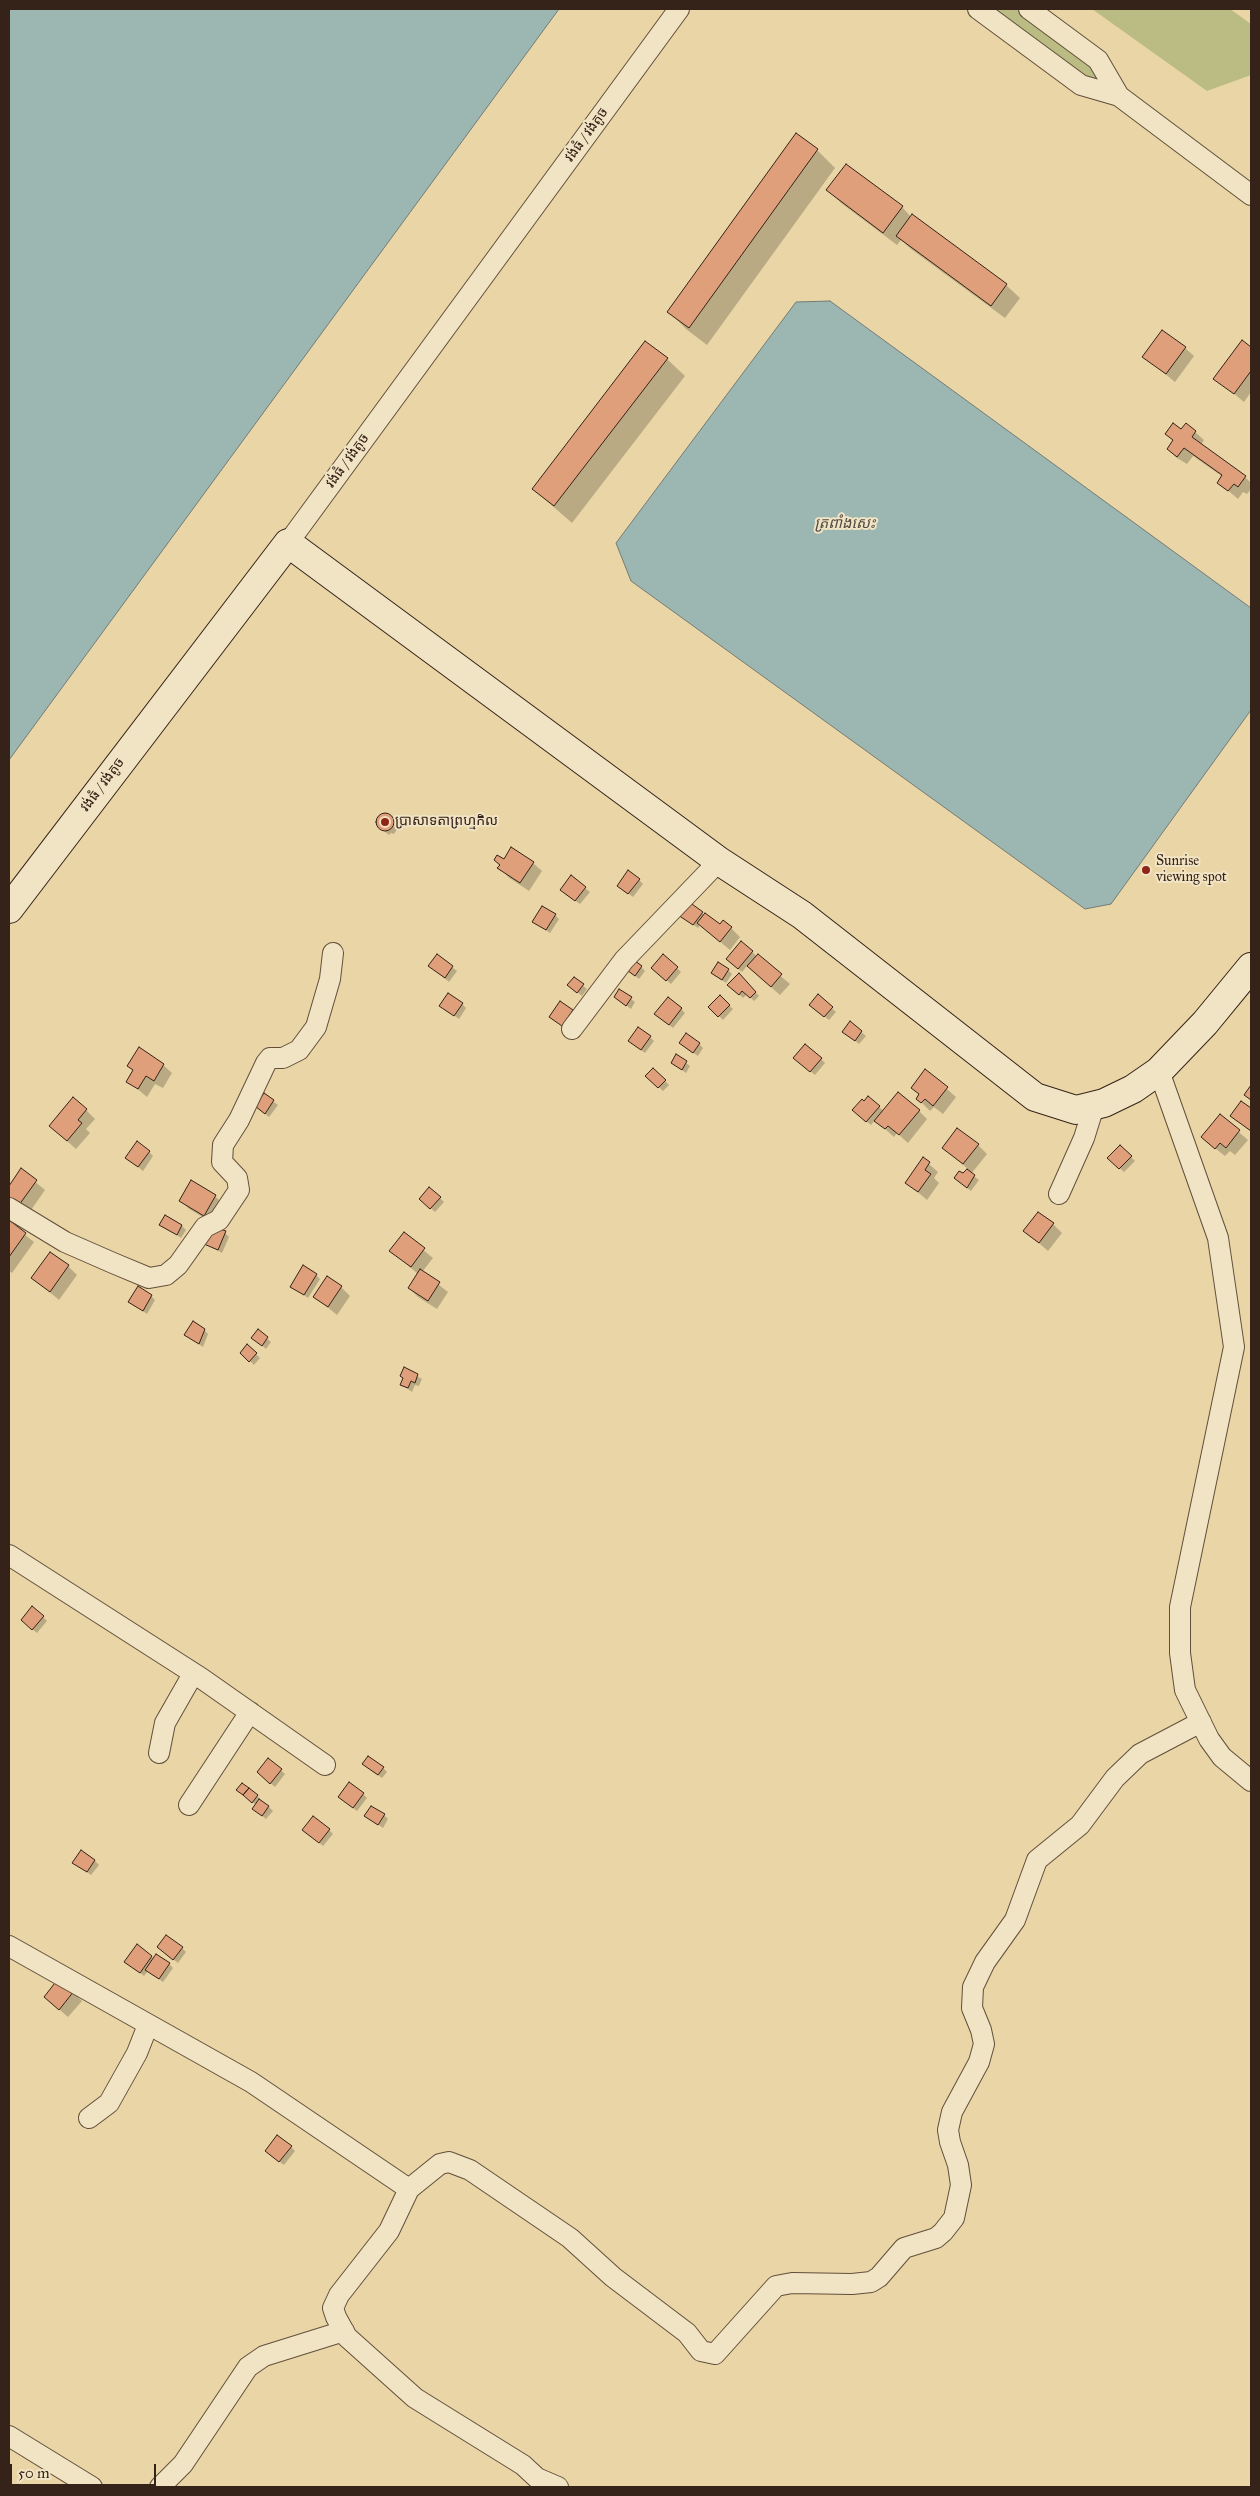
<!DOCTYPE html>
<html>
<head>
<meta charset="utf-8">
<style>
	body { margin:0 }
	#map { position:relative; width:1260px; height:2496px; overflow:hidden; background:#e9d5a5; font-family:"IM FELL Great Primer",serif }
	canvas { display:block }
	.frame { position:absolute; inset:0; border:10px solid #352218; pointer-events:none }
	.scale { position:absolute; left:10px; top:2464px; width:146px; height:22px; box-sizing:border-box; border:2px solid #352218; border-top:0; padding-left:6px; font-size:15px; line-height:18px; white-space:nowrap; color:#352218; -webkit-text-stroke:4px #f1e4c4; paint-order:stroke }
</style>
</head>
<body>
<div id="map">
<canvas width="1260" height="2496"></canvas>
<div class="frame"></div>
<div class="scale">50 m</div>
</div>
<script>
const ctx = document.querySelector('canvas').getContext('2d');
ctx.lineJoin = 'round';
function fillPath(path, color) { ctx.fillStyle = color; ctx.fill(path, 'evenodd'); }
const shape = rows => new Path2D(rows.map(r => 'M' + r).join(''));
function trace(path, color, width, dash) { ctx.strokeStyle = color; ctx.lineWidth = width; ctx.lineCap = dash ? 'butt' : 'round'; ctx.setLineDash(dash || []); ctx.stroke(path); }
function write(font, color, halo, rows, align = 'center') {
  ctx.font = font + ' "IM FELL Great Primer","Noto Sans Khmer",serif'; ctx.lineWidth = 4; ctx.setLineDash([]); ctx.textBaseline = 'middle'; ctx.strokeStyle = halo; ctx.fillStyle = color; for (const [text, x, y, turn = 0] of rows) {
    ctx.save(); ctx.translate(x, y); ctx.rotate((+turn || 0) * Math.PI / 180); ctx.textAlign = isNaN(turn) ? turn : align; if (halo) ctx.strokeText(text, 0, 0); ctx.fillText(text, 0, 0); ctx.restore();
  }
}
const green = shape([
	[978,9,1029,9,1098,60,1119,96,1081,85],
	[1092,9,1230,9,1251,24,1251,75,1207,91]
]);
const water = shape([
	[9,9,559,9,9,760,9,9],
	[830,301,1251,608,1251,710,1111,904,1085,909,631,581,616,543,796,302,830,301]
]);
const shadow = shape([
	[817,150,835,168,707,345,686,329,669,312],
	[828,190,902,207,911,217,1006,285,1020,298,1005,318,911,249,901,240,897,245,841,203],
	[1242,341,1251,348,1251,392,1244,402,1215,378],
	[1185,348,1194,356,1175,382,1144,357],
	[667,359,685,376,572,523,533,489],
	[1181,431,1195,432,1204,440,1201,445,1245,477,1251,483,1251,489,1247,494,1243,492,1238,499,1219,483,1223,477,1193,456,1187,464,1177,458,1168,449,1174,441,1167,434],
	[385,813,398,823,396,825,398,828,394,834,391,833,389,835,377,825,376,821,381,814,383,815],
	[495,860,533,863,542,871,529,891,508,877],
	[571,877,590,892,580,904,565,894],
	[639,880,643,884,633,897,623,889],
	[702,913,720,926,731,928,740,937,730,950,700,925,698,928,681,916],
	[555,915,559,919,550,933,534,922],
	[752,952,790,984,780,995,747,966,742,972,732,963],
	[437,956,457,971,449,982,430,966],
	[641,967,645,971,639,979,630,972],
	[677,968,681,972,671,984,657,972],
	[728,970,732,974,726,983,717,977],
	[743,978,759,996,754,1001,747,994,743,998,729,985],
	[574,979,587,989,582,996,573,989],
	[620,991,635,1002,631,1009,615,997],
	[818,996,836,1012,829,1020,815,1009],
	[720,997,733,1009,723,1020,710,1007],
	[462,1004,466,1008,459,1019,441,1006],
	[681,1009,685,1013,673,1028,660,1018],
	[850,1023,866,1036,859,1044,848,1035],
	[650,1037,654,1041,645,1053,634,1045],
	[699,1044,703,1048,698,1056,685,1047],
	[676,1056,690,1066,686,1073,672,1063],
	[821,1059,825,1063,815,1075,799,1062],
	[163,1065,172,1073,163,1088,155,1084,147,1097,128,1081,134,1071,128,1066],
	[653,1069,669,1085,663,1091,647,1076],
	[926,1071,956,1097,943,1114,934,1107,930,1111,918,1099],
	[264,1095,278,1105,269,1117,260,1110],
	[1242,1102,1251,1109,1251,1132,1232,1116],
	[879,1107,884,1111,919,1111,927,1119,908,1143,897,1133,894,1137,875,1120,871,1125,857,1114],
	[86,1110,95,1119,86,1129,90,1133,76,1149,50,1126],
	[1220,1116,1248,1140,1235,1155,1230,1151,1225,1156,1211,1145],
	[978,1145,987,1154,971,1174,979,1180,971,1191,959,1182,968,1169,943,1148],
	[1120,1146,1135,1161,1124,1172,1109,1158],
	[149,1152,153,1156,143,1171,127,1158],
	[923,1159,938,1172,934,1178,939,1183,927,1200,907,1183],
	[21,1170,45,1190,29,1213,9,1197,9,1188],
	[215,1196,224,1205,213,1223,189,1209,180,1200],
	[440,1198,444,1202,435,1212,425,1203],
	[9,1222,34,1242,12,1273,9,1271],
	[161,1224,182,1226,186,1230,181,1238],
	[1053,1224,1062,1233,1048,1251,1025,1231],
	[225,1233,229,1237,222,1253,206,1244],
	[404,1234,433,1258,422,1272,448,1292,437,1309,418,1297,409,1288,418,1274,391,1251],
	[68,1266,77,1275,59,1300,33,1278],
	[316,1275,320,1279,308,1298,291,1286],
	[341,1287,350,1296,337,1315,315,1297],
	[151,1296,155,1300,147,1314,130,1302],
	[204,1330,208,1334,203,1347,186,1335],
	[258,1331,271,1342,266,1349,257,1341],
	[248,1346,260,1358,254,1365,242,1353],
	[404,1369,422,1379,419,1386,415,1385,412,1392,402,1385],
	[43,1617,47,1621,37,1633,26,1624],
	[269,1760,285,1774,275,1787,262,1776],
	[368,1768,383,1768,387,1772,382,1778],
	[238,1790,257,1796,273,1811,266,1819,253,1809,256,1805],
	[363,1794,367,1798,357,1811,339,1797],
	[384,1815,388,1819,383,1828,366,1816],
	[329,1830,333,1834,323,1846,308,1833],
	[95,1861,99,1865,91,1875,74,1863],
	[138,1946,154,1959,169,1964,173,1968,163,1982,148,1971,144,1976,130,1965],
	[182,1948,186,1952,178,1963,162,1951],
	[73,1992,82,2001,68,2017,45,1997],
	[291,2147,295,2151,284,2165,270,2155]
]);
const building = shape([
	[796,133,818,149,689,328,667,312,796,133],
	[846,164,903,206,883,233,826,190,846,164],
	[912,214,1007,284,991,306,896,236,912,214],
	[1162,330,1186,347,1166,374,1142,357,1162,330],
	[1242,340,1251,347,1251,371,1234,394,1213,379,1242,340],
	[645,341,668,358,554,506,532,489,645,341],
	[1173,423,1181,429,1186,423,1196,431,1192,437,1246,476,1238,487,1234,484,1228,491,1217,483,1222,475,1184,448,1177,457,1167,449,1173,440,1165,434,1173,423],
	'376 822a9 9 0 1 1 18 0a9 9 0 1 1-18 0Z',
	[511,847,534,862,520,883,497,868,500,865,494,860,497,855,504,859,511,847],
	[628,870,640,879,628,894,617,886,628,870],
	[571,875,586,887,575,901,560,890,571,875],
	[685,899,703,912,693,925,675,913,685,899],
	[542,906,556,914,546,930,532,922,542,906],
	[705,913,720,924,723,920,732,927,720,942,697,923,705,913],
	[741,941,753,951,738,969,726,959,741,941],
	[437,954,453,966,445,978,428,966,437,954],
	[663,954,678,967,666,981,651,968,663,954],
	[758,954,782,974,771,987,747,966,758,954],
	[631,958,642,966,635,976,624,968,631,958],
	[718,962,729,969,722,980,711,973,718,962],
	[739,973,756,992,750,998,742,991,739,995,727,985,739,973],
	[574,977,584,984,577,993,567,985,574,977],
	[619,989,632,997,626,1006,614,997,619,989],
	[448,993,463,1003,454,1016,439,1006,448,993],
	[818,994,833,1007,824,1017,809,1005,818,994],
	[720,995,730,1005,718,1017,708,1007,720,995],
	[668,997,682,1008,669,1025,654,1014,668,997],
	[560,1001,573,1010,562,1026,549,1017,560,1001],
	[850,1021,862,1031,855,1041,842,1032,850,1021],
	[638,1027,651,1036,641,1050,628,1041,638,1027],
	[686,1033,700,1043,693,1053,679,1043,686,1033],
	[805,1044,822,1058,810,1072,793,1058,805,1044],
	[139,1047,164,1064,154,1081,146,1076,138,1089,126,1082,133,1070,127,1066,139,1047],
	[676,1054,687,1061,682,1070,671,1063,676,1054],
	[653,1068,666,1080,658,1088,645,1076,653,1068],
	[925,1069,948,1087,933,1106,925,1099,921,1103,916,1099,919,1094,911,1088,925,1069],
	[1251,1085,1251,1100,1244,1095,1251,1085],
	[898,1092,920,1110,899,1135,888,1126,885,1129,874,1121,898,1092],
	[264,1093,274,1100,265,1114,255,1106,264,1093],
	[868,1096,880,1106,866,1122,852,1110,862,1099,864,1101,868,1096],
	[73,1097,87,1109,78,1120,82,1123,67,1141,49,1126,73,1097],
	[1241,1101,1251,1108,1251,1131,1230,1116,1241,1101],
	[1220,1114,1240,1130,1226,1148,1220,1143,1215,1149,1201,1137,1220,1114],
	[957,1128,979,1144,963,1164,942,1148,957,1128],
	[137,1141,150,1151,138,1167,125,1158,137,1141],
	[1120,1145,1132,1156,1119,1169,1107,1158,1120,1145],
	[923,1157,930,1162,925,1170,931,1174,918,1192,905,1183,923,1157],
	[21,1168,37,1180,19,1205,9,1198,9,1186,21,1168],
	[967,1169,975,1175,967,1188,954,1178,959,1171,963,1173,967,1169],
	[191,1180,216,1195,204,1216,179,1201,191,1180],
	[429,1187,441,1197,430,1209,419,1199,429,1187],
	[1038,1212,1054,1223,1039,1243,1023,1231,1038,1212],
	[165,1215,182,1225,177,1235,159,1225,165,1215],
	[9,1220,26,1233,9,1257,9,1220],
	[212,1226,226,1231,218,1250,204,1244,212,1226],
	[404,1232,425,1248,411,1267,389,1251,404,1232],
	[50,1252,69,1265,50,1292,31,1278,50,1252],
	[303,1265,317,1274,304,1295,290,1287,303,1265],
	[420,1269,440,1282,428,1301,408,1288,420,1269],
	[327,1276,342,1286,328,1307,313,1297,327,1276],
	[138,1286,152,1295,143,1311,128,1302,138,1286],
	[193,1321,205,1329,199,1344,184,1335,193,1321],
	[258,1329,268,1337,262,1346,251,1338,258,1329],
	[247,1344,257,1353,249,1362,240,1353,247,1344],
	[404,1367,418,1374,415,1383,411,1381,408,1388,400,1385,403,1378,400,1376,404,1367],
	[32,1606,44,1616,32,1630,21,1620,32,1606],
	[368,1756,384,1767,378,1775,362,1764,368,1756],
	[268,1758,282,1769,270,1784,257,1772,268,1758],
	[349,1782,364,1793,353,1808,338,1797,349,1782],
	[242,1783,249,1788,243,1795,236,1790,242,1783],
	[249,1788,258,1795,252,1803,243,1795,249,1788],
	[259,1799,269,1806,262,1816,252,1809,259,1799],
	[371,1806,385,1814,378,1825,364,1816,371,1806],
	[313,1816,330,1829,319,1843,302,1830,313,1816],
	[81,1850,95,1860,87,1872,72,1863,81,1850],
	[166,1935,183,1947,173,1960,157,1947,166,1935],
	[137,1944,152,1956,140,1973,124,1962,137,1944],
	[156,1954,170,1963,159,1979,145,1970,156,1954],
	[58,1979,74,1991,59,2010,44,1997,58,1979],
	[277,2135,292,2146,279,2162,265,2151,277,2135]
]);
const minor = shape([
	[978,9,1081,85,1119,96,1251,195],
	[1029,9,1098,60,1119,96],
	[288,543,679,9],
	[572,1029,624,960,719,861],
	[1159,1071,1218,1238,1234,1347,1180,1607,1180,1653,1185,1690,1209,1739,1222,1757,1251,1781],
	[1059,1194,1084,1138,1094,1106],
	[9,1208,65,1242,113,1263,149,1278,166,1275,178,1265,205,1227,219,1220,239,1190,237,1178,222,1162,223,1145,239,1120,266,1063,270,1058,283,1058,299,1050,316,1027,330,979,333,953],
	[9,1555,201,1678,325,1765],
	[159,1753,165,1723,193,1674],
	[189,1805,250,1712],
	[9,1946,251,2082,409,2189,440,2164,449,2162,470,2170,570,2238,613,2277,687,2333,701,2351,715,2354,776,2286,792,2283,852,2284,871,2282,879,2277,904,2248,936,2238,943,2232,954,2218,961,2185,958,2165,950,2142,948,2130,952,2112,979,2062,984,2044,981,2030,972,2008,973,1987,985,1962,1015,1920,1037,1860,1080,1825,1115,1778,1140,1754,1201,1722],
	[89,2118,109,2103,137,2053,148,2025],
	[409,2189,389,2231,339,2295,333,2308,336,2317,347,2337,415,2398,523,2465,537,2478,558,2487],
	[9,2436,92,2487],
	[160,2487,183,2464,248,2367,264,2356,344,2331]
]);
const secondary = shape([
	[9,909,288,543,719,861,802,915,1035,1097,1076,1110,1104,1103,1133,1089,1159,1071,1205,1023,1251,967]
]);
const markers = [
	[385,822,5,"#8f2418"],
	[1146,870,5,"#8f2418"]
];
const streetNames = [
	["វង់ធំ / វង់តូច",587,135,-54],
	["វង់ធំ / វង់តូច",348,461,-54],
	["វង់ធំ / វង់តូច",103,785,-53]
];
const poiNames = [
	["ប្រាសាទតាព្រហ្មកិល",395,822],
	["Sunrise",1156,862],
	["viewing spot",1156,878]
];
const waterNames = [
	["ត្រពាំងសេះ",845,524]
];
fillPath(green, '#bbbc83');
fillPath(water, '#9cb6b2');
trace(water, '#737b74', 1);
fillPath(shadow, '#0003');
fillPath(building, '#df9f7a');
trace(building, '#352218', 1);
trace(minor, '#624f3b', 22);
trace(secondary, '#352218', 30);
trace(minor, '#f1e4c4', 20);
trace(secondary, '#f1e4c4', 28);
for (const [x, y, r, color] of markers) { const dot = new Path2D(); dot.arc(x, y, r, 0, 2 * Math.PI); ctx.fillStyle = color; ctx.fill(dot); trace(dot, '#f1e4c4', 2); }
write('14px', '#352218', '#f1e4c4', streetNames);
write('14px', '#352218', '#f1e4c4', poiNames, 'left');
write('italic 15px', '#544e46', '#f1e4c4', waterNames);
</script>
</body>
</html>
